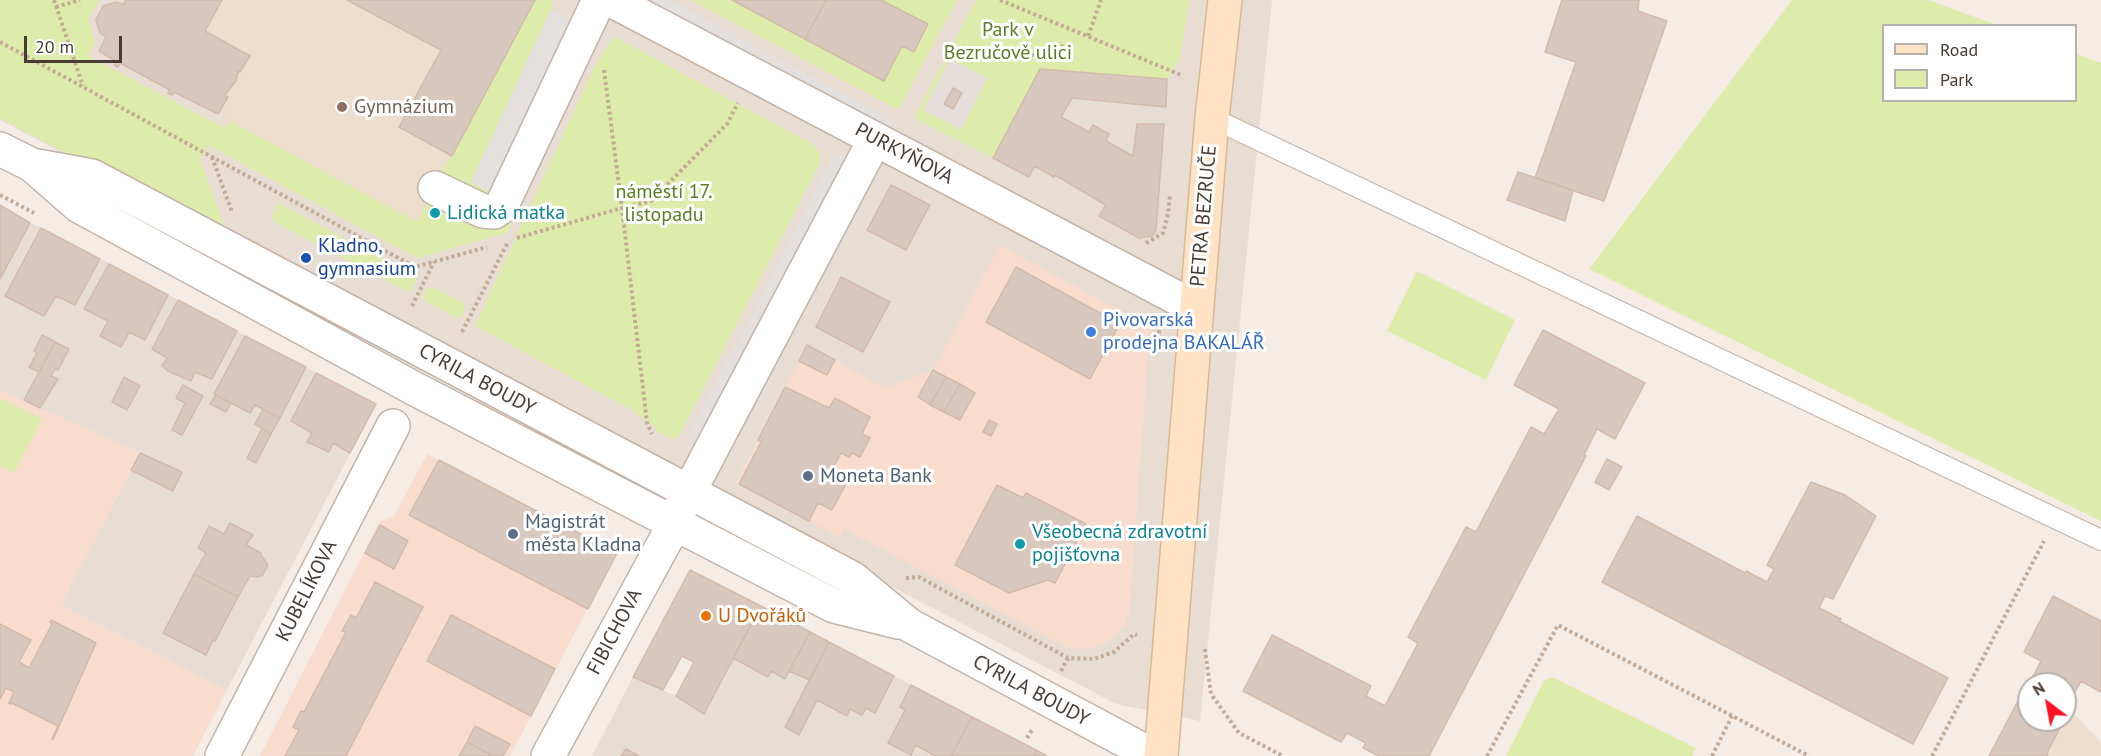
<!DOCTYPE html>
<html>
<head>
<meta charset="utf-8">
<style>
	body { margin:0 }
	#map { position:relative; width:2101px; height:756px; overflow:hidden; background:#f4ece5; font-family:"PT Sans",sans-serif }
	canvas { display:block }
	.legend { position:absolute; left:1882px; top:24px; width:195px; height:78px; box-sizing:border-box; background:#fff; border:2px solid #b5b1ae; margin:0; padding:8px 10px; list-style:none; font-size:18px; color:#473b34 }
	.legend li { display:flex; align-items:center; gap:12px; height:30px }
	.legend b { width:30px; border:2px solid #b5b1ae }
	.north { position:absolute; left:2017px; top:672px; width:60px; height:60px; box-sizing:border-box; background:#fff; border:2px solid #b5b1ae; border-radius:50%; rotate:328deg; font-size:16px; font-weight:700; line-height:24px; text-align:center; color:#473b34 }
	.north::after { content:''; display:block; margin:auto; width:21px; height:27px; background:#ff1123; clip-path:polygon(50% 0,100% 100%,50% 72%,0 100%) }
	.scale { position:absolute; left:24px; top:36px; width:98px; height:27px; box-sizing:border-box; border:3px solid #473b34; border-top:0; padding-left:8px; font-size:18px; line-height:21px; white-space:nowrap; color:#473b34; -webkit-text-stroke:4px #fff; paint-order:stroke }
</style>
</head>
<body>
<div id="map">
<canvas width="2101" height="756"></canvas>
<ul class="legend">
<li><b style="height:8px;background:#ffe3c4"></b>Road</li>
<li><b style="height:16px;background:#ddecaa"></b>Park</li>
</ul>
<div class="north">N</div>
<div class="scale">20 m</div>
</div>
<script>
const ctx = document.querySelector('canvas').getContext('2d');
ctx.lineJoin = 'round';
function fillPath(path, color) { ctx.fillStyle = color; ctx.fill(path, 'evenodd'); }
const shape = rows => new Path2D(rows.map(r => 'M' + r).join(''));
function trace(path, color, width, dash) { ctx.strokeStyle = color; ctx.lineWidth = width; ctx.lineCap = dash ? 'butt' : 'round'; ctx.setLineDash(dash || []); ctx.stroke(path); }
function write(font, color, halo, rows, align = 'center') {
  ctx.font = font + ' "PT Sans",sans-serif'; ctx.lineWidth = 6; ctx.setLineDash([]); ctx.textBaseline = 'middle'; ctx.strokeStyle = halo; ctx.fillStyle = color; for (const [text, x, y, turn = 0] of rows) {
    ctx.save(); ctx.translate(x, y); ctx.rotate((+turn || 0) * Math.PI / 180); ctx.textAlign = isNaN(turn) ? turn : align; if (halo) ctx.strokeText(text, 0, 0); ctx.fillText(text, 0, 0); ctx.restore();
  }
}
const residential = shape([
	[0,0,1272,0,1200,721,1116,704,0,120],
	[0,205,12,213,149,284,196,310,220,320,219,322,376,404,227,690,61,605,140,453,0,390],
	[761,606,972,717,1047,756,592,756,633,677,676,696,704,713]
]);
const commercial = shape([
	[1000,245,1150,327,1130,611,1124,626,1115,637,1102,645,1089,649,1076,649,1064,646,844,529,841,538,736,482,807,345,885,388,933,370],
	[0,390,140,453,61,605,227,690,193,756,0,756],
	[427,454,617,553,510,756,260,756,380,521,394,516]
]);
const industrial = shape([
	[950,59,988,78,961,130,922,111],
	[953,88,962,94,953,109,944,104]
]);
const education = shape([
	[126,0,535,0,417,222,218,114,175,92,172,95,168,93,170,90,120,63,118,67,114,65,116,61,99,51,106,37,100,33,96,20,103,6,117,2,123,5],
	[2053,596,2101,621,2101,692,2080,681,2067,707,2101,742,2101,756,1989,756,2025,685,2028,687,2029,685,2029,720,2065,720,2065,684,2041,661,2024,652]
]);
const green = shape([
	[0,0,99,0,88,20,95,43,88,56,225,128,230,121,417,222,431,196,498,226,512,220,507,233,417,258,208,145,200,159,229,239,0,118],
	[535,0,550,0,554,2,471,182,492,193,485,195,439,179],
	[691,0,732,0,902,46,928,24,881,0,957,0,900,107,895,108],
	[976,0,1190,0,1179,60,1167,79,1040,69,993,158,915,119,917,112],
	[950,59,987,78,961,130,923,110],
	[1792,0,1928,0,1997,25,1884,26,1884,100,2076,100,2076,54,2101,63,2101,521,1589,269],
	[613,38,619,39,814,145,820,154,820,163,680,434,674,439,658,432,655,427,632,410,475,326,594,68],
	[278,203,414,276,416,280,412,290,407,291,276,223,272,217],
	[1417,271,1515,320,1486,380,1387,331],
	[433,287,464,303,465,307,462,316,457,318,425,301,423,296,427,288],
	[0,398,42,419,14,473,0,466],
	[1552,677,1696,748,1692,756,1506,756,1544,681]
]);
const parking = shape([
	[638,0,670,0,888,117,891,136],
	[551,10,572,21,492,193,471,183],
	[835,153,854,162,707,444,689,434]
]);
const building = shape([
	[126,0,222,0,205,31,250,56,240,72,238,71,236,81,225,95,228,97,218,114,174,92,172,95,168,93,170,90,120,63,118,67,114,65,116,61,99,51,106,37,100,33,96,20,103,6,117,2,123,5,126,0],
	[347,0,535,0,452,156,399,127,441,50,347,0],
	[732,0,826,0,805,39,732,0],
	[826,0,881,0,928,24,914,52,902,46,884,81,805,39,826,0],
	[1562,0,1639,0,1638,11,1667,21,1604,201,1535,178,1576,62,1545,52,1562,0],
	[1040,69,1167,79,1166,107,1072,98,1061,117,1089,132,1093,125,1109,134,1106,141,1133,156,1137,124,1164,124,1156,230,1152,236,1139,238,1099,216,1106,205,1055,175,1054,177,1035,166,1029,177,993,158,1040,69],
	[953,88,962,93,953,109,944,104,953,88],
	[1518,172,1573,190,1565,221,1507,200,1518,172],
	[891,185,930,205,906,250,867,230,891,185],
	[0,205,30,223,0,279,0,205],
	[41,228,100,259,75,305,56,296,44,316,5,296,41,228],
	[109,264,168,295,145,340,129,332,121,347,100,336,108,321,84,309,109,264],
	[1016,267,1120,324,1090,379,986,322,1016,267],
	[841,277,890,302,863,352,816,327,841,277],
	[178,300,237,331,212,379,195,372,191,381,168,371,162,366,167,358,152,349,178,300],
	[1543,330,1645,383,1615,439,1597,429,1584,455,1586,456,1429,756,1379,756,1363,748,1366,743,1347,733,1341,742,1243,691,1272,635,1371,686,1366,696,1385,706,1418,643,1408,637,1466,527,1476,532,1531,427,1544,434,1559,409,1514,385,1543,330],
	[42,335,55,342,39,372,29,367,37,353,34,351,42,335],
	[245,336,306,367,280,418,255,405,250,413,214,394,245,336],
	[55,342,69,349,58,370,55,369,51,376,58,379,40,408,24,400,55,342],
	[807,345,835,360,827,375,799,361,807,345],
	[933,370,946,377,930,405,918,397,933,370],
	[316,373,376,404,350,453,333,443,329,452,307,442,312,433,291,421,316,373],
	[124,377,140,386,127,410,112,402,124,377],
	[946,377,960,384,944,412,930,405,946,377],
	[960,384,975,393,960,420,944,412,960,384],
	[183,385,203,396,182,435,172,430,185,403,176,398,183,385],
	[785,387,829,408,835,398,870,417,862,434,870,438,860,457,852,453,849,457,841,453,830,473,847,482,832,510,818,503,809,521,739,484,761,442,758,440,785,387],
	[216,395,231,403,226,412,210,404,216,395],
	[263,409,280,418,271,434,255,424,263,409],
	[989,420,997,424,991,436,983,432,989,420],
	[262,428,271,434,256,463,247,458,262,428],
	[140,453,182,472,173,491,131,470,140,453],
	[1607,459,1622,467,1609,490,1595,482,1607,459],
	[439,460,617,553,588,609,409,515,439,460],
	[1811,482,1845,495,1876,516,1833,599,1825,596,1819,608,1841,619,1839,621,1948,678,1913,744,1602,582,1637,516,1745,573,1746,571,1767,582,1774,569,1767,565,1811,482],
	[997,485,1023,498,1026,493,1086,524,1055,583,1048,580,1009,593,955,565,997,485],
	[230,523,253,535,246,545,261,553,261,555,268,565,262,576,256,577,250,576,238,597,194,574,206,553,198,548,209,526,224,534,230,523],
	[380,525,408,541,394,569,365,553,380,525],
	[690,570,761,606,704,714,676,696,694,662,682,656,663,690,633,677,690,570],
	[194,574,238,597,215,641,213,640,206,655,163,633,194,574],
	[375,582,423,607,346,756,285,756,299,730,293,727,301,711,304,712,346,632,342,631,351,615,356,618,375,582],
	[2053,596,2101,621,2101,692,2081,681,2067,707,2070,708,2065,717,2065,684,2029,684,2041,661,2024,652,2053,596],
	[761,606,810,632,785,679,771,671,768,677,733,658,761,606],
	[451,615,555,669,531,716,427,661,451,615],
	[51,620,96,643,53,740,52,739,58,726,12,703,11,704,9,703,14,692,6,688,0,699,0,624,31,640,19,662,29,668,52,624,50,622,51,620],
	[810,632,829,642,810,680,789,671,810,632],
	[829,642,894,676,875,713,866,708,862,715,850,709,847,716,817,700,799,735,785,727,829,642],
	[911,685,972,717,951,756,936,756,915,745,911,755,888,743,905,710,900,707,911,685],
	[2029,685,2029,720,2064,720,2047,753,2048,756,1989,756,2026,686,2028,687,2029,685],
	[972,717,1036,750,1034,756,951,756,972,717],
	[475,726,510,744,503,756,493,756,467,742,475,726],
	[467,742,493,756,459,756,467,742],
	[626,749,639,756,621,756,626,749],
	[1036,750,1047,756,1034,756,1036,750]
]);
const path = shape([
	[54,0,83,86],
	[1000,0,1181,75],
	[56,7,80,0],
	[1088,36,1101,0],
	[0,42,415,267,487,247],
	[1032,55,1068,45],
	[604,70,622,208,651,201,727,124,738,103],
	[212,157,232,212],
	[0,195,34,213],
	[517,238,622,208,647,423,652,434],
	[1146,243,1163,233,1168,214,1170,195],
	[412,306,434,262],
	[1155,326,1159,330,1158,344],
	[462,332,508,242],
	[906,578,919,577,1068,658,1094,659,1114,652,1134,634,1137,635],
	[1205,649,1211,694,1239,733,1283,756],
	[1061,671,1068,658],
	[1027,738,1033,728],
	[1487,756,1558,625,1809,756],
	[1712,756,1732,716],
	[1932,756,2044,541]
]);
const lane = shape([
	[1212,118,2101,540]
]);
const street = shape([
	[611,0,1196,308],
	[0,149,32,165,79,206,417,390,834,606,898,622],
	[32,165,92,176,852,578,909,625,1154,756],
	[435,188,483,211,494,212,501,207,599,0],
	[222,756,393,426],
	[548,756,675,523,681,507,875,139]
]);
const secondary = shape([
	[1161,756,1212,118,1225,0]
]);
const markers = [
	[342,107,6,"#8d6e63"],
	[435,213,6,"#0f9aa8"],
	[306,258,6,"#1a4fb4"],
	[1091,332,6,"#3f7fe0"],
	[808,476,6,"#5c6f8a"],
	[513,534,6,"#5c6f8a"],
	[1020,544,6,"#0f9aa8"],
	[706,616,6,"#e8710a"]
];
const parkNames = [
	["Park v",1008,30],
	["Bezručově ulici",1008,53],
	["náměstí 17.",664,192],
	["listopadu",664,215]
];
const educationNames = [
	["Gymnázium",354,107]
];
const streetNames = [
	["PURKYŇOVA",904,154,28],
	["PETRA BEZRUČE",1204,216,-85],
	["CYRILA BOUDY",477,380,28],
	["KUBELÍKOVA",307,591,-63],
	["FIBICHOVA",615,632,-62],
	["CYRILA BOUDY",1031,691,28]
];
const cultureNames = [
	["Lidická matka",447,213],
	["Všeobecná zdravotní",1032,532],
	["pojišťovna",1032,555]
];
const transitNames = [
	["Kladno,",318,246],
	["gymnasium",318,269]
];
const shopNames = [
	["Pivovarská",1103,320],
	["prodejna BAKALÁŘ",1103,343]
];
const serviceNames = [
	["Moneta Bank",820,476],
	["Magistrát",525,522],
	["města Kladna",525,545]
];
const foodNames = [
	["U Dvořáků",718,616]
];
fillPath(residential, '#e8ddd3');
fillPath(commercial, '#f8ddce');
fillPath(industrial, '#e6deda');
fillPath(education, '#eedece');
fillPath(green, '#ddecaa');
fillPath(parking, '#e4e0de');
fillPath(building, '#d9c8bd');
trace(building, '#d2bbac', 1.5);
trace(lane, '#c3b4aa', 22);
trace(street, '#c3b4aa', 36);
trace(secondary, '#dbb893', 36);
trace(path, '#c3aa97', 4, [3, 3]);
trace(lane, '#fff', 20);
trace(street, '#fff', 33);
trace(secondary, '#ffe3c4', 33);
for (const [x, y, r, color] of markers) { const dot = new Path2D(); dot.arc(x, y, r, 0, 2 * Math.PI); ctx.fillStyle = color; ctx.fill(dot); trace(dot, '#fff', 2); }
write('20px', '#597d23', '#fff', parkNames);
write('20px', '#785e54', '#fff', educationNames, 'left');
write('20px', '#473b34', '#fff', streetNames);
write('20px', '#0d838f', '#fff', cultureNames, 'left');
write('20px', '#164399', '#fff', transitNames, 'left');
write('20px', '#366cbe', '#fff', shopNames, 'left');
write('20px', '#4e5e75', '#fff', serviceNames, 'left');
write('20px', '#c56008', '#fff', foodNames, 'left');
</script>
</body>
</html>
